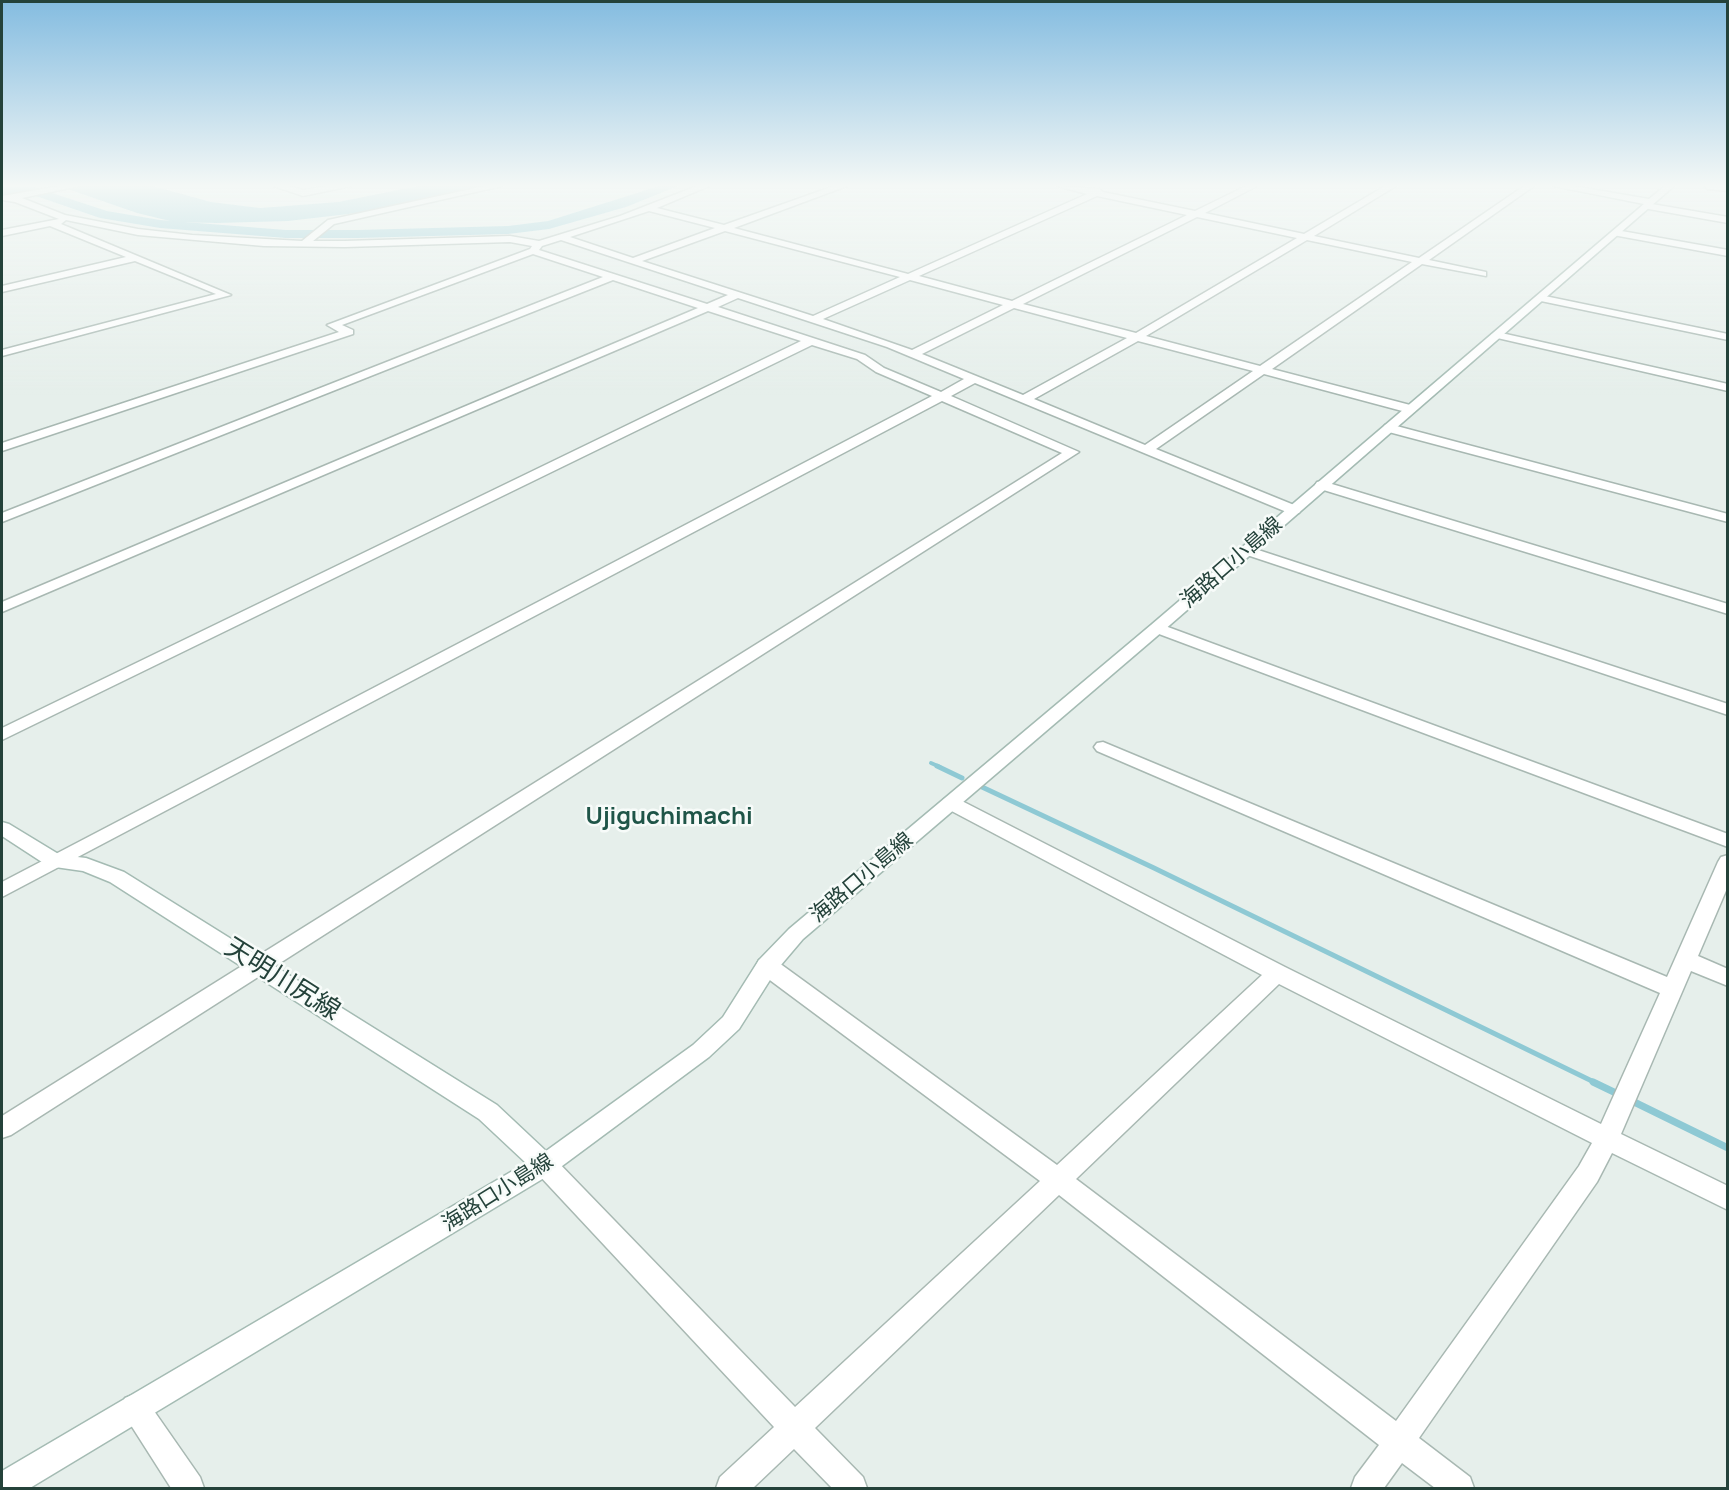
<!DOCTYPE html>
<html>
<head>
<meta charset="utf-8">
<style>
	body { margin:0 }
	#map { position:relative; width:1729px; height:1490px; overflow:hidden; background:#e6efeb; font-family:Manrope,sans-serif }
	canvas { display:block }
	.frame { position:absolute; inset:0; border:3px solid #24423a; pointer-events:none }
</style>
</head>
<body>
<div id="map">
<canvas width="1729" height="1490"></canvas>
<div class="frame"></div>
</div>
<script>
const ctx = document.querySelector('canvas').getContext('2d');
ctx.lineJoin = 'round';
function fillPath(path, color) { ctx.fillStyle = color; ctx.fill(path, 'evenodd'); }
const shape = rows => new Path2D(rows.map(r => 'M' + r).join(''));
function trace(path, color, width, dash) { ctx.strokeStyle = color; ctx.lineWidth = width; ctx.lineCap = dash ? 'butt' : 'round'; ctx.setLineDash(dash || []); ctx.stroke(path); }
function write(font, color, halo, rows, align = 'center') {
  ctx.font = font + ' Manrope,"Noto Sans JP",sans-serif'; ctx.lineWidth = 5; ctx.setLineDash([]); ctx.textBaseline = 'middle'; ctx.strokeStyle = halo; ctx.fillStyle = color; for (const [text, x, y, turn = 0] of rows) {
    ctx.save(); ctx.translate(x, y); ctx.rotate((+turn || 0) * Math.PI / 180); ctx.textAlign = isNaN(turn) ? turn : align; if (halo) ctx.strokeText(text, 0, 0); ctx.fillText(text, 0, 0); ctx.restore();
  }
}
const water = shape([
	[59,186,153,186,211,202,260,208,338,202,418,186,489,186,366,212,288,221,217,223,174,222,137,213]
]);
const streamFar2 = shape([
	[931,763,940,767]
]);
const streamFar1 = shape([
	[937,766,962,778],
	[982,787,1154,868,1596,1083]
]);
const stream = shape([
	[1593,1082,1620,1095],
	[1630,1100,1728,1148]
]);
const river = shape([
	[659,186,678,186,626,207,549,229,508,234,357,238,286,238,160,228,100,218,33,195,2,195,2,187,34,187,107,211,160,220,286,230,357,230,508,226,548,221,659,186]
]);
const street = shape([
	[60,186,79,186,22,198,65,215,138,229,192,235,302,241,328,220,485,186,502,186,334,224,313,241,345,241,510,236,539,241,620,216,697,186,709,186,657,208,724,225,834,186,847,186,734,228,908,274,1087,194,1057,186,1099,189,1103,192,1195,211,1246,186,1257,186,1205,213,1304,234,1385,186,1396,186,1314,236,1419,258,1524,186,1534,186,1429,260,1486,272,1486,276,1422,264,1272,369,1414,406,1416,409,1414,412,1406,412,1264,374,1156,449,1299,507,1301,510,1299,513,1289,513,975,383,951,396,1079,452,11,1135,2,1138,2,1116,1062,453,942,401,2,897,2,882,932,396,876,372,857,359,812,345,2,740,2,728,801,341,708,311,2,612,2,602,698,308,613,280,2,522,2,513,603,277,533,254,342,325,353,330,353,334,2,451,2,443,339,332,327,325,530,249,532,246,510,242,345,247,264,246,138,235,66,220,61,224,231,295,2,356,2,350,216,294,135,261,2,292,2,286,126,257,50,226,2,236,2,230,59,219,15,202,2,200,2,196,60,186],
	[1097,196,1187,215,1012,301,919,276,1097,196],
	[649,211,715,228,633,258,570,237,649,211],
	[1197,217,1297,238,1136,333,1023,304,1197,217],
	[725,231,900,277,813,316,642,261,725,231],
	[561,240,728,295,707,304,539,250,542,246,561,240],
	[1307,240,1412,262,1260,366,1146,336,1307,240],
	[910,280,1003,305,912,350,823,319,910,280],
	[738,298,887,347,964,379,941,392,884,368,865,355,718,307,738,298],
	[1014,308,1127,338,1023,395,922,354,1014,308],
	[1138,341,1253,371,1145,445,1034,399,1138,341],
	[274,186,288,186,303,190,329,186,351,186,303,196,274,186],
	[1704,186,1728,186,1728,191,1708,189,1704,186],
	[1646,203,1728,217,1728,223,1643,208,1642,206,1646,203],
	[1616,230,1728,250,1728,256,1613,235,1611,233,1616,230],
	[1540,295,1728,334,1728,340,1536,300,1535,298,1540,295],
	[1497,332,1728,384,1728,391,1493,337,1491,335,1497,332],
	[1389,424,1728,514,1728,522,1385,431,1383,428,1385,425,1389,424],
	[1322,481,1728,604,1728,614,1317,488,1315,485,1317,482,1322,481],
	[1246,546,1728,704,1728,715,1241,553,1239,550,1241,547,1246,546],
	[1157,623,1728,834,1728,847,1151,631,1149,628,1157,623],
	[1103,742,1667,977,1718,862,1721,857,1728,855,1728,886,1698,956,1728,969,1728,986,1691,971,1621,1134,1728,1186,1728,1210,1612,1153,1597,1182,1419,1438,1470,1477,1474,1488,1435,1488,1402,1463,1384,1488,1351,1488,1355,1477,1379,1445,1059,1195,815,1428,863,1477,867,1488,832,1488,794,1449,753,1488,716,1488,720,1477,774,1427,536,1172,532,1165,536,1158,545,1154,554,1158,795,1407,1040,1181,759,972,756,966,759,960,767,958,775,960,1057,1165,1262,975,944,807,942,803,944,799,958,799,1285,967,1601,1124,1660,993,1097,751,1094,747,1097,743,1103,742],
	[1279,984,1592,1143,1579,1166,1396,1421,1076,1179,1279,984],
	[135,1394,145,1398,200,1477,204,1488,171,1488,120,1408,125,1398,135,1394]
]);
const secondary = shape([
	[1553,186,1573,186,1649,199,1665,186,1674,186,1163,631,803,939,775,972,739,1029,709,1057,554,1172,30,1488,2,1488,2,1471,526,1163,479,1119,110,882,83,871,48,866,2,836,2,822,9,824,60,855,86,858,124,872,497,1105,546,1151,693,1045,723,1017,759,960,789,929,1151,625,1644,204,1553,186]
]);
const streetNames = [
	["海路口小島線",1232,563,-41],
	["海路口小島線",862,878,-40],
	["海路口小島線",498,1193,-32]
];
const quarterNames = [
	["Ujiguchimachi",669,817]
];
const nearStreetnames = [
	["天明川尻線",282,980,32]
];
fillPath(water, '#8ec9d4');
trace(streamFar2, '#8ec9d4', 4);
trace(streamFar1, '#8ec9d4', 5);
trace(stream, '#8ec9d4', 7);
fillPath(river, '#8ec9d4');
trace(street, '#a8b8b2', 3);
trace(secondary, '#a4bbb3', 3);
fillPath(street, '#fff');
fillPath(secondary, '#fff');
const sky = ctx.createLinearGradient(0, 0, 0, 395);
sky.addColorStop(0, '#84bce0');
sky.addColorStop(0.47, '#f4f8f6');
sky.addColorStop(1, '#f4f8f600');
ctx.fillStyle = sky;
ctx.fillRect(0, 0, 1729, 395);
write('21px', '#24423a', '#f7fbf9', streetNames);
write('bold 24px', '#1f5548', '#f7fbf9', quarterNames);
write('26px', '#24423a', '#f7fbf9', nearStreetnames);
</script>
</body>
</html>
